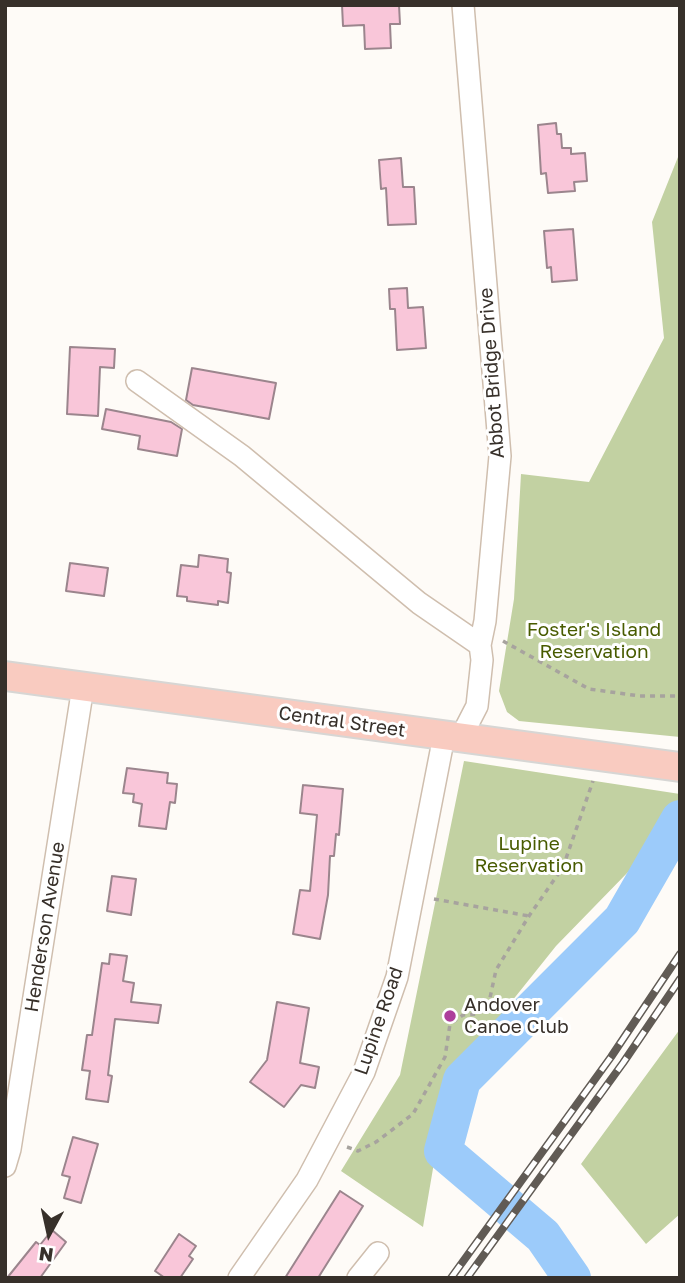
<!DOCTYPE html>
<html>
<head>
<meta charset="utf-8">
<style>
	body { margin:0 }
	#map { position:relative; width:685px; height:1283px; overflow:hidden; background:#fefbf7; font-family:"Golos Text",sans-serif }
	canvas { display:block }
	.frame { position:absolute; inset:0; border:7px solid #37302a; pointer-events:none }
	.north { position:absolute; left:14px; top:1199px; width:70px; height:70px; -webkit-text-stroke:5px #fff; paint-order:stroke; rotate:188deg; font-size:19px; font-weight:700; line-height:28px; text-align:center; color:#37302a }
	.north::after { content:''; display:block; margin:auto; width:24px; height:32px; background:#37302a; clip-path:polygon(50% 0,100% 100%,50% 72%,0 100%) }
</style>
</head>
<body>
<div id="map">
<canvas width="685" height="1283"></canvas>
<div class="frame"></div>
<div class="north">N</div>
</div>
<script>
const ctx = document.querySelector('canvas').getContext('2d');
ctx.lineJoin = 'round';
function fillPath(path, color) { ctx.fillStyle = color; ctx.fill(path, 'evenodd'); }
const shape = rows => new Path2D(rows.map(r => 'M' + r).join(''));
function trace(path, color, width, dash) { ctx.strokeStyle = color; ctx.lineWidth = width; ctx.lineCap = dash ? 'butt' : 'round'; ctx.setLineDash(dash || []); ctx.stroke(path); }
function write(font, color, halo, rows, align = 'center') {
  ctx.font = font + ' "Golos Text",sans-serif'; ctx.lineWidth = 6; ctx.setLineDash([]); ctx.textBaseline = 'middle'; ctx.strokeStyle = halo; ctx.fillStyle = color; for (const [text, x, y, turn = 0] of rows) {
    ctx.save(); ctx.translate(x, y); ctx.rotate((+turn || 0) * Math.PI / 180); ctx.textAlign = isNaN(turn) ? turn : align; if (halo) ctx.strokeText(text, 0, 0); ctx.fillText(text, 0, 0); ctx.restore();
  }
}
const green = shape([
	[680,152,680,737,519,721,507,712,499,691,514,599,521,474,589,482,664,338,652,222],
	[464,761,680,794,680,824,630,870,556,946,448,1081,423,1227,341,1171,400,1075],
	[680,1029,680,1214,646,1244,581,1164]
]);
const river = shape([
	[572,1278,543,1236,443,1151,462,1080,622,920,680,819]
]);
const building = shape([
	[342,5,399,5,400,24,390,24,391,48,365,49,364,25,343,26,342,5],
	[556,123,557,134,561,134,562,148,571,148,571,154,585,153,587,181,574,182,575,191,548,193,546,173,541,174,538,125,556,123],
	[401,158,403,187,414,187,416,224,388,225,386,188,381,189,379,160,401,158],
	[573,229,577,280,552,282,551,267,547,268,544,231,573,229],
	[407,288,408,308,423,307,426,348,397,350,395,309,390,309,389,289,407,288],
	[70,347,115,349,114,368,100,367,98,416,67,414,70,347],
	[192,368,276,383,269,419,193,405,186,400,192,368],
	[106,409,171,422,182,429,177,456,138,449,140,436,102,429,106,409],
	[199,555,228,559,227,572,231,573,228,603,218,601,218,605,187,601,187,597,177,596,181,565,198,567,199,555],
	[70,563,108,568,104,596,66,591,70,563],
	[127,768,168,773,167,783,177,784,175,803,170,802,166,829,139,826,142,804,133,802,134,794,123,793,127,768],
	[303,785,343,789,339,835,336,834,334,856,330,856,328,895,320,939,293,934,300,890,310,891,317,815,300,813,303,785],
	[112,876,136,879,131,915,107,911,112,876],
	[110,954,127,956,123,981,134,983,131,1002,161,1005,158,1023,115,1019,108,1075,112,1076,108,1102,86,1099,90,1071,82,1070,87,1035,92,1035,102,963,109,964,110,954],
	[277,1002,309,1008,300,1063,319,1067,315,1088,301,1085,284,1107,250,1082,267,1060,277,1002],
	[73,1137,98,1144,81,1203,64,1198,70,1177,62,1175,73,1137],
	[340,1191,363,1206,318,1278,285,1278,340,1191],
	[52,1230,66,1242,40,1278,7,1278,36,1242,40,1245,52,1230],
	[179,1234,196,1246,189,1256,193,1259,180,1278,165,1278,155,1271,179,1234]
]);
const path = shape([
	[503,641,589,689,640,696,680,696],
	[434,899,529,916],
	[347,1147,358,1151,376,1142,413,1114,445,1057,450,1024,463,1015,478,1014,488,1007,496,970,529,916,563,867,593,781]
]);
const minor = shape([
	[137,381,242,456,419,603,480,645],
	[461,737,477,706,482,660,480,645,485,621,500,456,463,5],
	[5,1166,10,1149,83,687],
	[239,1278,307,1180,364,1072,397,977,444,736],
	[358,1278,378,1253]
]);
const major = shape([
	[5,676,680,767]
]);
const rail = shape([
	[451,1278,611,1057,680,954],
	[467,1278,623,1063,680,979]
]);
const markers = [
	[450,1016,7,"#ad3e9b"]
];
const streetNames = [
	["Abbot Bridge Drive",492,373,-94],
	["Central Street",342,722,8],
	["Henderson Avenue",45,927,-81],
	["Lupine Road",379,1021,-71]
];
const parkNames = [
	["Foster's Island",594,630],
	["Reservation",594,652],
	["Lupine",529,844],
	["Reservation",529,866]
];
const poiNames = [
	["Andover",464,1005],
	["Canoe Club",464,1027]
];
fillPath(green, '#c2d1a2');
trace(river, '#9ccbfa', 38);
fillPath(building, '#f9c6d9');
trace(building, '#9b858d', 2);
trace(minor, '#cfbeae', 24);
trace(major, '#d7d6d4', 32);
trace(path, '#a7a39e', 3.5, [5, 5]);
trace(minor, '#fff', 21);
trace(major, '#f9cbc0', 28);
trace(rail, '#615b55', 8);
trace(rail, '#fff', 5, [16]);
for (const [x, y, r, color] of markers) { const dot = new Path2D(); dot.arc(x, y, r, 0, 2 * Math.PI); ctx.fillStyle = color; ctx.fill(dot); trace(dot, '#fff', 2.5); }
write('19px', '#37302a', '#fff', streetNames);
write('19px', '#485b00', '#fff', parkNames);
write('19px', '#37302a', '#fff', poiNames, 'left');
</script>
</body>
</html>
